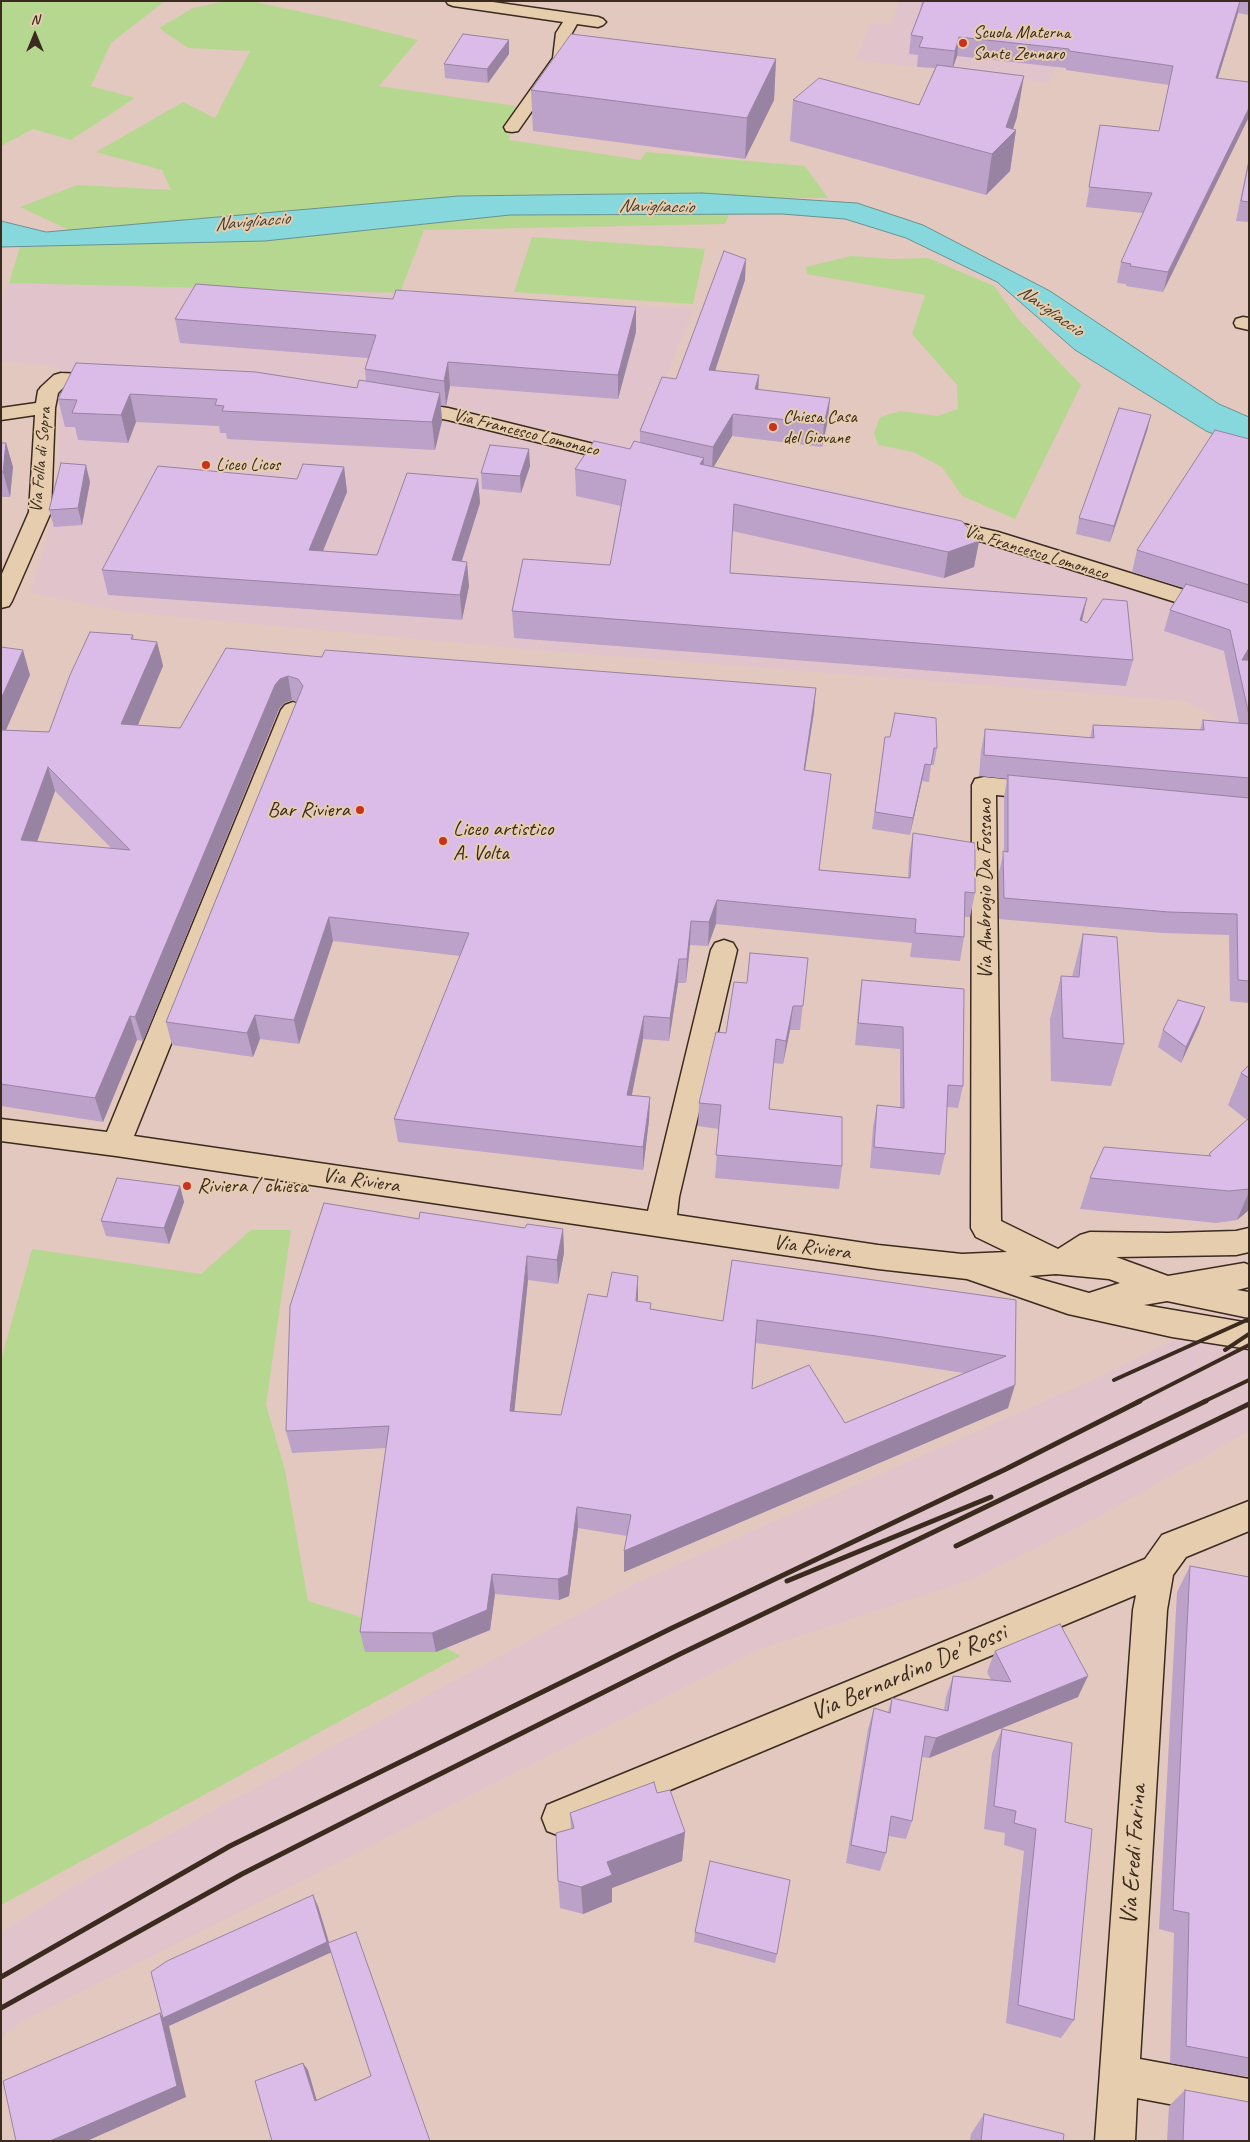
<!DOCTYPE html>
<html>
<head>
<meta charset="utf-8">
<style>
	body { margin:0 }
	#map { position:relative; width:1250px; height:2142px; overflow:hidden; background:#e3c8bf; font-family:Caveat,sans-serif }
	canvas { display:block }
	.frame { position:absolute; inset:0; border:2px solid #3b2a1e; pointer-events:none }
	.north { position:absolute; left:10px; top:10px; width:50px; height:50px; -webkit-text-stroke:4px #e6cdae; paint-order:stroke; rotate:0deg; font-size:14px; font-weight:700; line-height:20px; text-align:center; color:#3b2a1e }
	.north::after { content:''; display:block; margin:auto; width:18px; height:22px; background:#3b2a1e; clip-path:polygon(50% 0,100% 100%,50% 72%,0 100%) }
</style>
</head>
<body>
<div id="map">
<canvas width="1250" height="2142"></canvas>
<div class="frame"></div>
<div class="north">N</div>
</div>
<script>
const ctx = document.querySelector('canvas').getContext('2d');
ctx.lineJoin = 'round';
function fillPath(path, color) { ctx.fillStyle = color; ctx.fill(path, 'evenodd'); }
const shape = rows => new Path2D(rows.map(r => 'M' + r).join(''));
function trace(path, color, width, dash) { ctx.strokeStyle = color; ctx.lineWidth = width; ctx.lineCap = dash ? 'butt' : 'round'; ctx.setLineDash(dash || []); ctx.stroke(path); }
function write(font, color, halo, rows, align = 'center') {
  ctx.font = font + ' Caveat,sans-serif'; ctx.lineWidth = 4; ctx.setLineDash([]); ctx.textBaseline = 'middle'; ctx.strokeStyle = halo; ctx.fillStyle = color; for (const [text, x, y, turn = 0] of rows) {
    ctx.save(); ctx.translate(x, y); ctx.rotate((+turn || 0) * Math.PI / 180); ctx.textAlign = isNaN(turn) ? turn : align; if (halo) ctx.strokeText(text, 0, 0); ctx.fillText(text, 0, 0); ctx.restore();
  }
}
const built = shape([
	[899,1,996,1,1074,17,1049,83,855,60,871,23,891,25],
	[9,283,400,293,694,309,638,444,714,472,834,490,1020,536,1249,610,1249,733,1242,732,1185,701,524,649,124,612,30,593,65,476,58,468,60,367,1,361,1,302],
	[1249,1302,1249,1431,1102,1515,973,1579,760,1649,24,2021,1,2037,1,1933,70,1888,636,1583,1099,1377]
]);
const green = shape([
	[1,1,165,1,111,43,91,86,135,98,71,140,33,129,1,146],
	[226,1,251,1,343,21,418,40,379,86,516,106,509,140,641,160,646,152,805,166,828,198,787,198,702,193,458,196,69,230,20,207,77,185,171,190,162,170,96,152,183,102,215,118,250,51,188,48,159,28,193,8],
	[729,214,725,224,424,230,400,293,9,283,20,247,265,241,510,215],
	[532,237,705,249,693,304,514,292],
	[851,256,892,259,928,258,994,286,1018,319,1081,385,1015,519,962,496,942,467,913,452,878,445,874,433,880,417,901,411,937,416,958,409,957,385,912,334,925,295,807,274,806,267],
	[251,1230,291,1230,266,1405,285,1470,308,1601,429,1638,460,1656,1,1905,1,1360,32,1249,201,1274]
]);
const water = shape([
	[702,193,857,203,923,225,1050,291,1219,404,1249,417,1249,449,1206,431,1075,350,997,282,906,238,845,219,782,214,510,215,265,241,1,247,1,221,46,232,458,196,702,193]
]);
const minor = shape([
	[446,1,486,1,598,17,603,19,606,22,603,25,598,27,577,24,572,33,569,58,518,131,512,132,506,131,504,127,553,58,556,33,563,22,453,6,448,4,446,1],
	[1243,317,1249,318,1249,330,1236,327,1234,323,1236,319,1243,317],
	[61,373,106,375,113,377,116,381,113,385,106,387,66,385,58,393,55,408,51,512,12,601,9,606,1,608,1,576,29,512,35,415,1,420,1,408,36,403,38,391,41,387,54,375,61,373],
	[405,401,448,408,626,452,633,454,636,458,633,462,626,464,448,420,398,411,395,407,398,403,405,401],
	[937,518,998,532,1249,610,1249,625,983,542,929,529,926,524,929,519,937,518],
	[293,702,301,705,305,710,134,1136,648,1211,711,950,715,943,724,940,733,943,737,950,679,1197,677,1215,878,1245,962,1254,1007,1252,976,1237,971,1228,972,785,975,779,984,777,1043,783,1052,785,1055,791,1052,797,1043,799,996,795,1001,1221,1058,1249,1080,1235,1090,1232,1168,1233,1236,1231,1249,1228,1249,1252,1236,1255,1116,1257,1168,1276,1244,1263,1249,1265,1249,1287,1237,1290,1249,1292,1249,1318,1167,1301,1144,1305,1249,1323,1249,1349,1172,1337,1068,1314,967,1279,878,1269,116,1156,1,1141,1,1119,107,1132,281,710,285,705,293,702],
	[1056,1274,1109,1279,1120,1283,1089,1293,1029,1276,1056,1274],
	[1249,1501,1249,1531,1186,1557,1173,1575,1167,1610,1140,2059,1249,2079,1249,2119,1137,2098,1135,2141,1095,2141,1133,1610,1136,1595,560,1836,547,1831,542,1818,547,1805,1145,1559,1162,1535,1249,1501]
]);
const railFar1 = shape([
	[1225,1350,1249,1334],
	[1114,1380,1249,1319],
	[1137,1402,1249,1345],
	[1203,1402,1249,1380]
]);
const rail = shape([
	[956,1546,1249,1404],
	[787,1581,991,1497],
	[1,1977,230,1846,670,1629,1006,1469,1140,1401],
	[1,2008,242,1874,376,1806,680,1654,1206,1401]
]);
const wall = shape([
	[922,1,1249,1,1249,15,1238,13,1218,78,1163,292,1126,286,1126,284,1117,283,1121,262,1143,213,1086,207,1100,125,1159,131,1169,85,1066,70,1066,68,957,56,953,67,1017,117,1013,129,1016,130,1010,171,986,195,790,141,793,100,919,105,935,68,917,67,918,55,909,54,911,35,920,11],
	[509,40,509,54,488,83,445,78,444,64],
	[776,59,774,100,745,159,533,131,531,90],
	[1249,157,1249,222,1236,221],
	[745,280,715,371,828,420,822,447,732,436,713,467,979,541,974,567,944,578,732,531,730,573,1087,598,1082,621,1133,660,1126,686,514,638,512,611,610,565,621,506,576,496,575,469,630,449,640,442,640,431,676,379],
	[393,299,636,307,636,332,618,399,450,386,446,406,440,405,442,421,435,450,227,439,226,433,220,433,219,426,136,422,128,443,78,440,75,427,65,427,58,399,76,363,357,388,366,382,365,369,368,358,180,343,175,319],
	[1151,415,1147,431,1110,542,1076,534,1079,518],
	[1249,439,1249,658,1247,660,1249,660,1249,1003,1230,1001,1229,935,1162,933,999,919,999,872,1004,851,1004,797,1007,779,979,776,981,751,985,729,1090,738,1093,725,1200,730,1203,720,1239,723,1224,651,1164,631,1170,610,1184,588,1132,572,1137,550],
	[1,443,6,443,13,467,10,497,1,497],
	[530,466,521,493,482,489,481,473],
	[344,467,347,492,323,551,377,555,478,479,480,503,462,561,469,586,462,620,108,595,102,570,297,479],
	[90,482,82,525,54,527,49,510],
	[133,635,134,640,157,642,163,666,138,725,180,728,226,648,814,712,805,770,820,870,908,878,909,857,913,833,975,893,970,917,965,917,964,937,960,961,910,957,912,943,716,924,708,946,690,945,686,983,678,983,669,1041,643,1039,632,1095,650,1097,649,1120,643,1170,398,1142,394,1119,460,956,333,941,299,1044,260,1039,253,1057,172,1045,166,1022,296,702,292,700,284,703,279,709,143,1041,137,1040,103,1122,1,1106,1,647,30,675,6,730,49,732],
	[55,791,111,848,37,842],
	[885,737,937,748,934,765,931,765,929,782,922,781,910,835,872,829],
	[1083,934,1124,1044,1111,1086,1051,1081,1050,1019,1061,976,1072,977],
	[808,958,800,1030,790,1030,783,1064,774,1063,769,1109,842,1166,839,1189,715,1178,719,1129,698,1126,699,1103,726,1033,747,983],
	[862,980,963,1086,958,1108,947,1107,945,1154,940,1175,870,1168,873,1127,877,1105,900,1108,900,1049,855,1045,859,1002],
	[1199,1024,1181,1063,1158,1047,1163,1030],
	[1249,1065,1249,1210,1237,1220,1216,1223,1080,1209,1090,1178,1209,1156,1209,1154,1247,1120,1228,1105,1241,1073],
	[180,1186,184,1202,169,1244,106,1236,101,1221],
	[419,1219,525,1228,563,1229,564,1253,558,1284,528,1280,514,1412,561,1415,638,1301,650,1309,723,1321,1016,1300,1008,1408,624,1572,627,1536,578,1528,569,1596,559,1600,495,1594,490,1630,436,1652,365,1652,360,1632,386,1448,292,1453,286,1431],
	[756,1343,872,1359,964,1373,845,1423,752,1389],
	[1190,1566,1249,1577,1249,2077,1170,2063,1174,1933,1159,1929,1177,1592],
	[995,1651,1078,1697,929,1758,922,1757,912,1821,906,1839,889,1836,886,1853,880,1871,846,1863,868,1729,874,1708,888,1712,892,1698,944,1710,946,1697,953,1676,991,1680,987,1672],
	[1002,1729,1065,1822,1074,2020,1061,2038,1006,2023,1024,1851,1004,1845,1005,1833,984,1829,992,1753],
	[657,1793,685,1832,682,1861,612,1888,612,1902,583,1914,560,1908,558,1881,571,1828,570,1813],
	[695,1932,777,1954,775,1963,694,1942],
	[1185,2090,1249,2141,1167,2141,1169,2106],
	[984,2114,1063,2141,970,2141,971,2134]
]);
const shadedWall = shape([
	[1240,1,1238,13,1212,97,1216,78],
	[959,37,957,56,952,70,955,51],
	[509,40,509,54,488,83,487,69],
	[776,59,774,100,745,159,747,118],
	[1024,76,1017,117,1011,135,1016,130,1010,171,986,195,992,154,1006,127],
	[1249,108,1249,117,1163,292,1168,272],
	[746,259,745,280,708,392,709,370],
	[636,307,636,332,618,399,618,375],
	[448,362,450,386,446,406,444,381],
	[759,375,758,398,755,389],
	[440,393,442,421,435,450,432,422],
	[130,394,136,422,128,443,121,415],
	[830,398,828,420,822,447,824,424],
	[733,414,732,436,712,470,713,447],
	[1151,415,1147,431,1110,542,1114,526],
	[6,443,13,467,10,497,3,472],
	[529,449,530,466,521,493,520,476],
	[704,458,703,484,700,464],
	[86,465,90,482,82,525,78,508],
	[344,467,347,492,313,575,309,550],
	[478,479,480,503,454,585,452,560],
	[979,541,974,567,944,578,948,552],
	[467,562,469,586,462,620,460,595],
	[1087,598,1081,625,1080,620],
	[157,642,163,666,128,748,121,724],
	[1249,648,1249,658,1240,673,1242,660],
	[23,650,30,675,6,730,1,750,1,699],
	[288,676,292,700,284,703,279,709,143,1041,135,1017,275,685,280,679],
	[816,688,814,712,801,795,804,770],
	[925,764,922,781,910,835,913,818],
	[48,767,55,791,29,864,21,840],
	[717,900,716,924,708,946,709,922],
	[329,917,333,941,299,1044,294,1020],
	[691,921,690,945,686,983,687,959],
	[679,959,678,983,669,1041,670,1018],
	[793,1006,790,1030,783,1064,786,1041],
	[1205,1007,1199,1024,1181,1063,1186,1047],
	[255,1015,260,1039,253,1057,247,1033],
	[130,1016,137,1040,103,1122,95,1098],
	[644,1016,643,1039,627,1118,627,1095],
	[650,1097,649,1120,643,1170,643,1147],
	[180,1186,184,1202,169,1244,164,1228],
	[1249,1192,1249,1210,1237,1220],
	[563,1229,564,1253,558,1284,557,1260],
	[527,1256,528,1280,512,1434,510,1411],
	[638,1276,638,1299,635,1324,636,1301],
	[1015,1385,1008,1408,624,1572,624,1551],
	[577,1507,578,1528,569,1596,559,1600,558,1579],
	[492,1574,495,1594,490,1630,436,1652,432,1633],
	[1088,1676,1078,1697,929,1758,936,1738],
	[685,1832,682,1861,612,1888,612,1902,583,1914,581,1887,607,1862],
	[313,1895,318,1906,332,1952,169,2026,186,2097,87,2141,50,2141,160,2013,163,2018],
	[303,2063,308,2070,319,2108,315,2101]
]);
const building = shape([
	[924,1,1240,1,1216,78,1249,82,1249,108,1168,272,1130,266,1131,264,1121,262,1152,193,1089,187,1100,125,1159,131,1173,66,1069,51,1069,49,959,37,955,51,919,47,923,37,911,35,924,1],
	[463,34,509,40,487,69,444,64,463,34],
	[571,34,776,59,747,118,531,90,571,34],
	[937,65,1024,76,1006,127,1016,130,992,154,793,100,819,78,919,105,937,65],
	[1249,161,1249,202,1241,201,1249,161],
	[724,251,746,259,709,370,759,375,755,389,830,398,824,424,733,414,713,447,640,431,662,377,676,379,724,251],
	[196,284,393,299,396,290,636,307,618,375,448,362,444,381,365,369,376,335,175,319,196,284],
	[76,363,256,372,357,388,359,380,440,393,432,422,222,411,224,406,215,405,217,399,130,394,121,415,72,413,77,400,58,399,76,363],
	[1119,408,1151,415,1114,526,1079,518,1119,408],
	[1215,430,1249,439,1249,585,1137,550,1215,430],
	[594,441,630,449,634,441,704,458,700,464,962,521,979,541,948,552,734,504,730,573,1087,598,1080,620,1087,623,1103,599,1127,601,1133,660,512,611,523,559,610,565,626,480,575,469,594,441],
	[1,443,6,443,3,472,1,472,1,443],
	[490,445,529,449,520,476,481,473,490,445],
	[61,463,86,465,78,508,49,510,61,463],
	[303,464,344,467,309,550,377,555,407,473,478,479,452,560,467,562,460,595,102,570,158,466,297,479,303,464],
	[1186,584,1249,603,1249,648,1242,660,1249,660,1249,715,1230,630,1170,610,1186,584],
	[90,632,133,635,131,639,157,642,121,724,180,728,226,648,322,657,325,650,816,688,804,770,831,774,819,870,910,878,913,833,975,843,975,893,965,892,964,937,915,933,916,919,717,900,709,922,691,921,687,959,679,959,670,1018,644,1016,627,1095,650,1097,643,1147,394,1119,469,933,329,917,294,1020,255,1015,247,1033,166,1022,303,686,298,679,288,676,280,679,275,685,135,1017,130,1016,95,1098,1,1084,1,730,49,732,70,675,90,632],
	[48,767,130,850,21,840,48,767],
	[1,647,23,650,1,699,1,647],
	[895,713,936,718,937,748,934,748,931,765,925,764,913,818,875,812,885,737,890,737,895,713],
	[1203,720,1249,724,1249,778,984,755,985,729,1094,738,1093,725,1204,730,1203,720],
	[1008,775,1249,798,1249,981,1238,980,1237,914,1169,912,1004,898,1003,851,1008,852,1008,775],
	[1083,934,1117,937,1124,1044,1063,1038,1061,976,1079,977,1083,934],
	[750,953,808,958,803,1006,793,1006,786,1041,776,1039,769,1109,842,1117,842,1166,716,1155,721,1105,699,1103,716,1032,726,1033,734,982,747,983,750,953],
	[862,980,964,989,963,1086,948,1085,945,1154,874,1147,877,1105,904,1108,903,1027,858,1023,862,980],
	[1178,1000,1205,1007,1186,1047,1163,1030,1178,1000],
	[1249,1065,1249,1078,1241,1073,1249,1065],
	[1249,1118,1249,1189,1229,1191,1090,1178,1104,1147,1211,1156,1209,1154,1249,1118],
	[117,1178,180,1186,164,1228,101,1221,117,1178],
	[324,1203,419,1219,420,1212,525,1228,527,1224,563,1229,557,1260,527,1256,510,1411,561,1415,588,1294,607,1297,612,1272,638,1276,636,1301,651,1303,650,1309,723,1321,732,1260,1016,1300,1015,1385,624,1551,631,1515,577,1507,568,1575,558,1579,492,1574,487,1610,432,1633,360,1632,389,1426,286,1431,290,1306,324,1203],
	[757,1320,876,1336,1006,1356,845,1423,809,1365,752,1389,757,1320],
	[1190,1566,1249,1577,1249,2058,1186,2046,1189,1913,1173,1910,1190,1566],
	[1060,1624,1088,1676,936,1738,925,1736,912,1821,891,1816,886,1853,851,1845,874,1708,890,1713,892,1698,948,1711,953,1676,1011,1682,995,1651,1060,1624],
	[1002,1729,1072,1743,1065,1822,1092,1829,1074,2020,1018,2005,1036,1829,1014,1823,1016,1811,994,1806,1002,1729],
	[654,1782,657,1793,670,1790,685,1832,607,1862,612,1875,581,1887,558,1881,556,1833,574,1828,570,1813,654,1782],
	[710,1861,790,1880,777,1954,695,1932,710,1861],
	[313,1895,327,1942,163,2018,151,1972,167,1961,313,1895],
	[356,1932,430,2141,272,2141,255,2081,303,2063,315,2101,371,2076,328,1943,356,1932],
	[160,2013,177,2086,50,2141,16,2141,3,2081,160,2013],
	[1185,2090,1249,2102,1249,2141,1183,2141,1185,2090],
	[984,2114,1064,2134,1063,2141,981,2141,984,2114]
]);
const markers = [
	[963,43,5,"#c8321e"],
	[773,427,5,"#c8321e"],
	[206,465,5,"#c8321e"],
	[360,810,5,"#c8321e"],
	[443,841,5,"#c8321e"],
	[187,1186,5,"#c8321e"]
];
const farPoinames = [
	["Scuola Materna",973,33],
	["Sante Zennaro",973,54],
	["Chiesa Casa",783,417],
	["del Giovane",783,438],
	["Liceo Licos",216,465]
];
const farStreetnames = [
	["Via Francesco Lomonaco",526,433,14],
	["Via Folla di Sopra",41,460,-85],
	["Via Francesco Lomonaco",1036,553,17]
];
const farWaternames = [
	["Navigliaccio",656,207,1],
	["Navigliaccio",252,222,-5],
	["Navigliaccio",1050,311,35]
];
const poiNames = [
	["Bar Riviera",350,810,"right"],
	["Liceo artistico",453,829],
	["A. Volta",453,853],
	["Riviera / chiesa",197,1186]
];
const streetNames = [
	["Via Ambrogio Da Fossano",985,889,-90],
	["Via Riviera",361,1181,8],
	["Via Riviera",812,1248,8]
];
const nearStreetnames = [
	["Via Bernardino De' Rossi",909,1673,-23],
	["Via Eredi Farina",1134,1855,-86]
];
fillPath(built, '#e1c4cb');
fillPath(green, '#b6d790');
fillPath(water, '#86d8dc');
trace(water, '#689290', 1);
trace(minor, '#3b2a1e', 3);
fillPath(minor, '#e6cdae');
trace(railFar1, '#3b2a1e', 4);
trace(rail, '#3b2a1e', 5);
fillPath(wall, '#bca1c8');
fillPath(shadedWall, '#9983a2');
fillPath(building, '#dbbbe8');
trace(building, '#9983a2', 1);
for (const [x, y, r, color] of markers) { const dot = new Path2D(); dot.arc(x, y, r, 0, 2 * Math.PI); ctx.fillStyle = color; ctx.fill(dot); trace(dot, '#e6cdae', 2); }
write('18px', '#3b2a1e', '#e6cdae', farPoinames, 'left');
write('18px', '#3b2a1e', '#e6cdae', farStreetnames);
write('italic 19px', '#423b31', '#e6cdae', farWaternames);
write('21px', '#3b2a1e', '#e6cdae', poiNames, 'left');
write('21px', '#3b2a1e', '#e6cdae', streetNames);
write('25px', '#3b2a1e', '#e6cdae', nearStreetnames);
</script>
</body>
</html>
